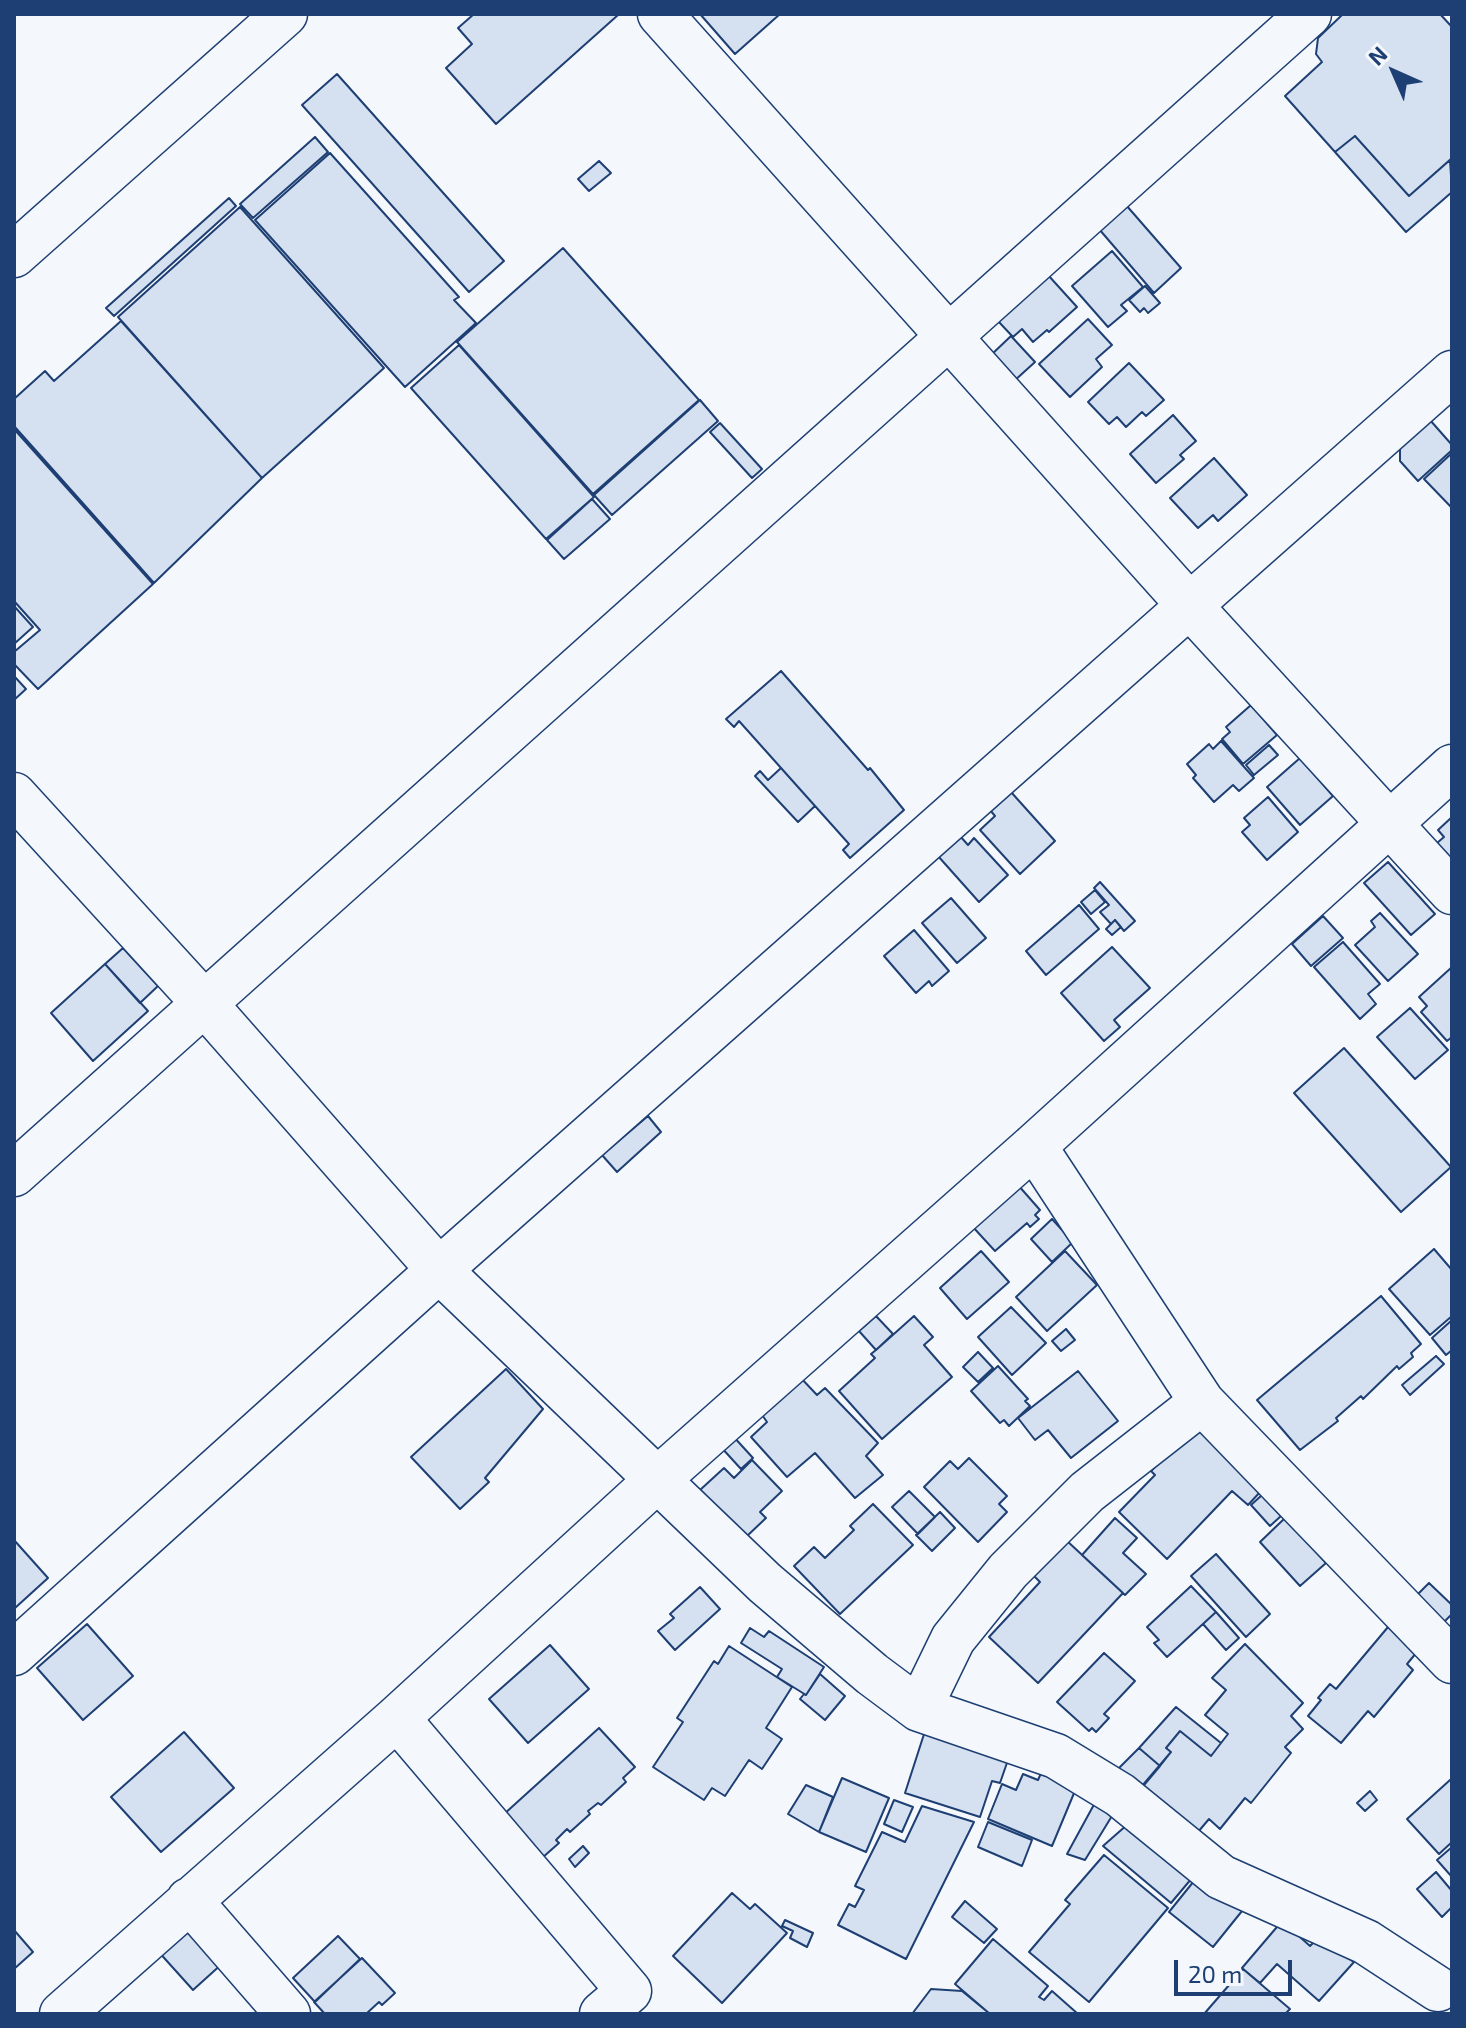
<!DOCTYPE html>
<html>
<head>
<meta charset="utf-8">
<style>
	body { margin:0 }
	#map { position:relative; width:1466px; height:2028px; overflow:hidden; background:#f4f7fb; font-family:"Exo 2",sans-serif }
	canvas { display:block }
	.frame { position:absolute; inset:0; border:16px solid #1d3f73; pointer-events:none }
	.north { position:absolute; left:1354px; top:32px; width:80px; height:80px; -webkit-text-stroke:6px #f4f7fb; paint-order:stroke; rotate:315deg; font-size:22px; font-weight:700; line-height:32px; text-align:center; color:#1d3f73 }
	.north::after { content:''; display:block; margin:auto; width:28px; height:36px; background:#1d3f73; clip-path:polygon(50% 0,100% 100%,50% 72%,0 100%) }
	.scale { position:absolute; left:1174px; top:1960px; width:118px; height:36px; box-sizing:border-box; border:4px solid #1d3f73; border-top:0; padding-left:10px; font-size:24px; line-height:28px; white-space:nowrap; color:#1d3f73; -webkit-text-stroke:6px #f4f7fb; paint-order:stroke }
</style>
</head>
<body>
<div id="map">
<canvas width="1466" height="2028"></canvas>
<div class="frame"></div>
<div class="north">N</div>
<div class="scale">20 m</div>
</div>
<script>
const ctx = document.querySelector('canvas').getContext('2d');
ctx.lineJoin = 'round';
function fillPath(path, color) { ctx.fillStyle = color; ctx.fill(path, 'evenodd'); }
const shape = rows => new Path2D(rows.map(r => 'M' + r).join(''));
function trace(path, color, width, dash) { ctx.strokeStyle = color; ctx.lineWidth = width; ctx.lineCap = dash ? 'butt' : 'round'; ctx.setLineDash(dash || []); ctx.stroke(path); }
const building = shape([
	[474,14,616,14,618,15,496,124,446,68,472,44,458,28,474,14],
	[700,14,780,14,735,54,700,14],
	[1343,14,1440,14,1452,27,1452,158,1409,196,1355,136,1335,152,1285,96,1322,62,1316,54,1318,38,1343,14],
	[337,74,504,261,469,292,302,105,337,74],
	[1355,136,1409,196,1450,160,1452,192,1406,232,1335,152,1355,136],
	[315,137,328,152,253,218,240,204,315,137],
	[330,153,459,297,454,300,476,323,405,387,255,220,330,153],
	[599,161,611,173,589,191,578,179,599,161],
	[229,198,236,206,114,316,106,308,229,198],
	[1126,205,1181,268,1154,293,1099,229,1126,205],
	[240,207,384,368,262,478,118,317,240,207],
	[563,248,699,400,593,494,457,342,563,248],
	[1112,251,1143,287,1121,305,1127,311,1108,327,1072,286,1112,251],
	[1048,275,1077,307,1049,332,1047,330,1033,342,1022,329,1013,337,998,321,1048,275],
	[1145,286,1160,303,1148,313,1144,308,1140,312,1129,300,1145,286],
	[1088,319,1112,345,1096,359,1102,367,1070,397,1039,364,1088,319],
	[121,321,262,478,154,583,14,426,14,399,45,371,54,381,121,321],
	[1011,336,1035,362,1013,382,990,356,1011,336],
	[459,345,594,497,546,539,411,388,459,345],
	[1129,363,1164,400,1146,416,1142,412,1126,427,1117,417,1109,424,1088,402,1129,363],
	[700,400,718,421,612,515,594,495,700,400],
	[1173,415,1196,441,1180,455,1184,459,1156,483,1130,454,1173,415],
	[1430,420,1452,445,1452,450,1418,481,1400,461,1400,447,1430,420],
	[720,423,762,469,752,478,710,432,720,423],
	[14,429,153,584,38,689,14,664,14,652,40,630,14,601,14,429],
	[1452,453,1452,508,1424,479,1452,453],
	[1214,458,1247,495,1218,521,1213,515,1198,528,1170,498,1214,458],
	[592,499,610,519,564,559,547,540,592,499],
	[14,606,33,627,14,644,14,606],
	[781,671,868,770,870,768,904,810,850,858,843,850,849,844,739,721,734,727,726,719,781,671],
	[14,676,26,689,14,700,14,676],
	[1251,705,1277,735,1243,764,1222,739,1230,732,1226,727,1251,705],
	[1221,741,1254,778,1239,791,1233,785,1214,802,1193,778,1196,775,1187,764,1209,744,1213,749,1221,741],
	[1269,745,1278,755,1254,775,1246,765,1269,745],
	[1300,758,1333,796,1300,825,1267,787,1300,758],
	[781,768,815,806,798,822,755,776,760,771,768,780,781,768],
	[1011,792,1055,841,1020,874,980,830,995,816,990,810,1011,792],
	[1268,797,1298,832,1267,860,1242,832,1250,825,1244,818,1268,797],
	[1452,817,1452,860,1437,843,1444,837,1438,830,1452,817],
	[960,836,968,845,974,838,1008,875,979,902,938,856,960,836],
	[1388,862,1435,914,1411,935,1364,883,1388,862],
	[1100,882,1135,921,1124,931,1115,920,1111,924,1100,912,1109,905,1094,888,1100,882],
	[1095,890,1105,902,1091,914,1081,902,1095,890],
	[951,898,986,938,957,963,922,923,951,898],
	[1079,905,1099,929,1046,975,1026,951,1079,905],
	[1380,913,1418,954,1388,981,1355,945,1375,927,1371,921,1380,913],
	[1323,916,1343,938,1311,966,1292,944,1323,916],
	[1115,920,1121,927,1112,935,1106,929,1115,920],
	[914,930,949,971,932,986,929,981,916,993,884,956,914,930],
	[1343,942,1380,984,1368,994,1376,1004,1360,1019,1314,967,1343,942],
	[1112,947,1150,988,1114,1020,1120,1027,1104,1041,1061,993,1112,947],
	[123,948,158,986,140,1003,105,964,123,948],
	[105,964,148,1011,93,1061,51,1013,105,964],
	[1452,967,1452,1037,1447,1041,1421,1012,1427,1006,1419,997,1452,967],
	[1410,1008,1448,1050,1415,1079,1377,1037,1410,1008],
	[1344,1048,1451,1167,1401,1212,1294,1093,1344,1048],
	[648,1116,661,1132,617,1172,602,1155,648,1116],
	[1018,1185,1040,1210,1035,1215,1039,1219,1030,1227,1027,1223,995,1251,972,1226,1018,1185],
	[1052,1219,1073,1242,1052,1262,1031,1239,1052,1219],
	[1434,1249,1452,1270,1452,1316,1430,1335,1389,1289,1434,1249],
	[981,1251,1009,1282,967,1319,940,1288,981,1251],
	[1065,1251,1097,1285,1047,1331,1016,1297,1065,1251],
	[1381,1296,1421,1344,1411,1353,1413,1357,1399,1369,1397,1366,1363,1399,1361,1396,1336,1418,1338,1421,1300,1450,1257,1400,1381,1296],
	[1011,1307,1046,1343,1012,1375,978,1337,1011,1307],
	[876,1316,893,1334,876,1350,859,1331,876,1316],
	[914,1316,933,1337,924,1345,952,1377,882,1439,839,1391,875,1358,871,1354,876,1350,914,1316],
	[1452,1320,1452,1350,1446,1355,1432,1338,1452,1320],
	[1066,1329,1075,1340,1061,1351,1052,1341,1066,1329],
	[978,1352,993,1368,978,1382,963,1367,978,1352],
	[1436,1356,1444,1364,1410,1395,1402,1385,1436,1356],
	[998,1366,1028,1399,1025,1401,1030,1406,1009,1426,1004,1420,1000,1423,971,1391,998,1366],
	[506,1369,543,1409,485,1478,489,1482,460,1509,411,1457,506,1369],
	[1078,1371,1118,1421,1071,1458,1048,1430,1035,1440,1018,1418,1078,1371],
	[799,1376,817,1395,825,1388,878,1443,866,1456,883,1475,855,1498,815,1453,787,1477,751,1437,767,1422,760,1412,799,1376],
	[1202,1426,1261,1491,1248,1505,1232,1491,1167,1559,1119,1512,1155,1475,1151,1471,1180,1441,1184,1444,1202,1426],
	[732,1435,753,1458,741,1469,720,1446,732,1435],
	[969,1458,1007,1496,999,1504,1007,1512,978,1542,924,1487,950,1461,958,1469,969,1458],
	[752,1460,782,1491,760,1512,766,1518,746,1537,700,1490,724,1468,734,1478,752,1460],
	[909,1491,935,1517,918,1534,892,1507,909,1491],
	[1262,1495,1281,1516,1270,1526,1251,1505,1262,1495],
	[873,1504,913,1545,840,1614,794,1566,814,1547,825,1558,854,1530,850,1526,873,1504],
	[940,1512,955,1528,932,1551,916,1535,940,1512],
	[1115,1518,1137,1538,1123,1553,1146,1574,1125,1595,1082,1555,1115,1518],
	[1285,1518,1326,1563,1300,1586,1260,1542,1285,1518],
	[14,1540,48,1578,15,1608,14,1607,14,1540],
	[1066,1540,1123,1593,1038,1683,989,1637,1040,1582,1033,1575,1066,1540],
	[1216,1554,1270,1614,1246,1637,1191,1576,1216,1554],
	[1429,1583,1452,1605,1452,1614,1443,1623,1416,1596,1429,1583],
	[1191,1586,1216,1612,1167,1657,1154,1643,1159,1640,1147,1627,1191,1586],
	[700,1587,720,1609,675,1650,658,1631,674,1618,670,1614,700,1587],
	[1216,1612,1239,1638,1226,1650,1203,1624,1216,1612],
	[87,1624,133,1676,83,1720,37,1668,87,1624],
	[1388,1627,1417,1652,1407,1664,1413,1670,1374,1717,1368,1711,1341,1743,1308,1716,1321,1700,1318,1698,1330,1684,1336,1689,1388,1627],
	[750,1628,764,1637,769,1631,824,1667,806,1695,777,1677,782,1669,741,1643,750,1628],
	[1245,1644,1303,1703,1291,1716,1303,1729,1285,1747,1291,1753,1251,1803,1245,1798,1220,1829,1209,1819,1198,1832,1142,1786,1171,1752,1166,1748,1180,1731,1211,1756,1228,1734,1205,1715,1226,1690,1212,1678,1245,1644],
	[550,1645,589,1689,528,1743,489,1699,550,1645],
	[729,1646,792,1687,766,1728,782,1739,762,1769,749,1760,725,1796,712,1788,704,1800,653,1767,683,1722,677,1718,714,1661,718,1664,729,1646],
	[1104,1653,1135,1681,1104,1714,1109,1718,1096,1732,1092,1728,1089,1731,1057,1702,1104,1653],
	[820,1674,845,1696,825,1720,800,1699,804,1694,806,1695,820,1674],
	[1176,1707,1221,1743,1211,1756,1180,1731,1166,1748,1171,1752,1160,1766,1139,1748,1176,1707],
	[599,1728,635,1767,623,1778,626,1782,601,1805,598,1803,588,1811,590,1814,570,1832,567,1829,556,1840,559,1843,542,1858,503,1815,599,1728],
	[925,1731,1009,1757,1000,1783,992,1781,980,1817,905,1793,925,1731],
	[184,1732,234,1788,161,1852,111,1797,184,1732],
	[1139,1748,1160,1766,1139,1791,1117,1770,1139,1748],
	[1042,1771,1077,1786,1052,1846,988,1819,1002,1784,1016,1790,1023,1774,1038,1780,1042,1771],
	[842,1778,889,1798,866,1852,819,1832,842,1778],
	[1450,1780,1452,1782,1452,1842,1439,1854,1407,1819,1450,1780],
	[806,1785,833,1797,819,1832,788,1814,806,1785],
	[1370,1791,1377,1800,1365,1811,1357,1803,1370,1791],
	[1097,1799,1115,1811,1085,1860,1067,1854,1097,1799],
	[894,1800,913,1807,902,1832,884,1824,894,1800],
	[922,1806,974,1822,906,1959,838,1925,849,1904,855,1907,864,1890,855,1886,882,1832,905,1842,922,1806],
	[988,1822,1032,1840,1022,1866,978,1847,988,1822],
	[1128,1824,1192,1878,1171,1903,1103,1846,1128,1824],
	[583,1846,589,1853,575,1867,569,1859,583,1846],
	[1452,1847,1452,1877,1437,1860,1452,1847],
	[1104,1855,1168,1908,1089,2002,1029,1952,1070,1904,1065,1900,1104,1855],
	[1436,1872,1452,1891,1452,1907,1442,1917,1417,1889,1436,1872],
	[1198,1876,1242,1911,1213,1947,1169,1912,1198,1876],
	[732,1893,750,1909,755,1904,787,1933,722,2003,673,1956,732,1893],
	[965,1901,997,1929,984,1943,952,1917,965,1901],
	[785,1920,813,1933,807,1947,790,1938,793,1931,782,1926,785,1920],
	[1282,1921,1310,1946,1317,1939,1354,1962,1319,2001,1277,1964,1260,1983,1242,1968,1282,1921],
	[14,1930,33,1952,14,1969,14,1930],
	[178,1932,198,1933,224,1962,193,1990,157,1950,178,1932],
	[338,1936,360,1959,315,2002,293,1978,338,1936],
	[993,1939,1048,1986,1039,1997,1044,2000,1052,1991,1078,2014,990,2014,955,1984,993,1939],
	[362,1958,395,1993,382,2005,379,2002,366,2014,325,2014,314,2002,362,1958],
	[1243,1969,1290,2009,1285,2014,1204,2014,1243,1969],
	[931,1989,962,1991,990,2014,912,2014,931,1989]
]);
const minor = shape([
	[660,14,1190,606,1452,892],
	[14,255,285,14],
	[14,795,204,1003,439,1270,765,1583,872,1674,919,1709,1056,1756,1120,1795,1221,1877,1366,1942,1438,1989],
	[1034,1146,1202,1402,1452,1661],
	[14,1174,1309,14],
	[14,1653,439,1270,1452,373],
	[919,1709,953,1639,1008,1571,1087,1492,1202,1402],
	[397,1718,629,1991,602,2014],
	[189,1900,288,2014],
	[62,2014,397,1718,658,1479,1034,1146,1452,767]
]);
fillPath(building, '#d5e0f0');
trace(building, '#1d3f73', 2);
trace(minor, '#1d3f73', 47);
trace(minor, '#f4f7fb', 44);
</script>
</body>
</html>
